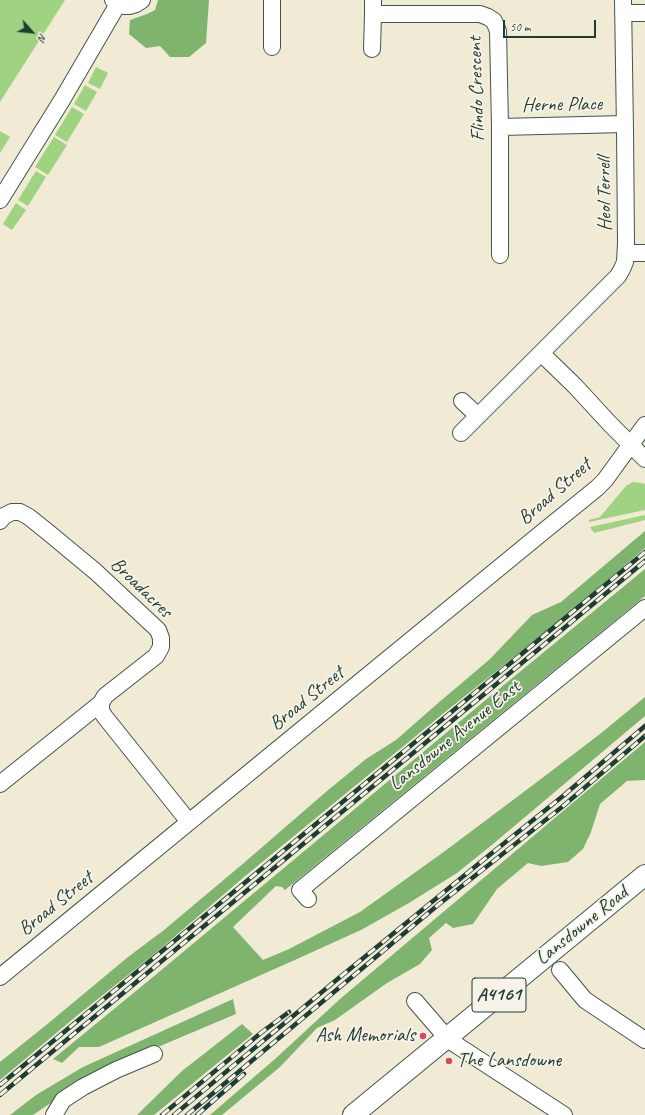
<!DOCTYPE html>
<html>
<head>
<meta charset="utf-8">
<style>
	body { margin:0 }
	#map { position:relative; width:645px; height:1115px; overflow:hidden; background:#f1ead5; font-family:Caveat,sans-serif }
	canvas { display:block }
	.north { position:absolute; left:12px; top:12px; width:40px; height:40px; -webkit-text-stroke:3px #f7f3e8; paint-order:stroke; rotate:117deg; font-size:11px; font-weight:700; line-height:16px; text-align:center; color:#1f3d34 }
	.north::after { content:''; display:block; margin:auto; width:14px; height:18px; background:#1f3d34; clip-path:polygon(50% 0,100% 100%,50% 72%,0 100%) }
	.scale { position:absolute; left:503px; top:20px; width:93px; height:18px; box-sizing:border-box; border:2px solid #1f3d34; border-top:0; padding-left:5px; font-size:12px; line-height:14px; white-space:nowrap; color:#1f3d34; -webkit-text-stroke:3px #f7f3e8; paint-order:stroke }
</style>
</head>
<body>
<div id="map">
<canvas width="645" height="1115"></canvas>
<div class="north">N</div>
<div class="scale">50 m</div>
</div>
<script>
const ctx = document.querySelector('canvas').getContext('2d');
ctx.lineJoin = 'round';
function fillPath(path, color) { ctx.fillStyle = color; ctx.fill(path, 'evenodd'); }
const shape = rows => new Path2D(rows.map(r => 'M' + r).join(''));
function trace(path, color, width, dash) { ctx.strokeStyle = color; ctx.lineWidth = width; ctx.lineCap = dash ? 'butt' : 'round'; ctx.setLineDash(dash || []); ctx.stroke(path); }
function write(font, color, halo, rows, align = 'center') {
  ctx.font = font + ' Caveat,sans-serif'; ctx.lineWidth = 3.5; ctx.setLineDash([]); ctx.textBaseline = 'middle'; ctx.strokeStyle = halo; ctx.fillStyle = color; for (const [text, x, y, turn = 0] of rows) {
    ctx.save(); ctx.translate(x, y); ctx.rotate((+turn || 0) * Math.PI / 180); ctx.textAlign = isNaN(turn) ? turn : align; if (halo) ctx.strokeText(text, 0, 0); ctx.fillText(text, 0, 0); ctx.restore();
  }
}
const green = shape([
	[0,0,65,0,0,102],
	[96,67,108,73,100,89,88,83],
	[85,85,97,92,86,111,74,104],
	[72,107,84,114,67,142,55,135],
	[0,131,10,137,0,153],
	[54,137,67,145,48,175,35,167],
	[36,171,46,177,28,206,18,200],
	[16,203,26,210,12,230,3,224],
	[633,482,642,483,645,484,645,510,589,522,589,520,600,517,620,493,626,486],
	[645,515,645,520,594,533,590,527]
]);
const forest = shape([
	[158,0,209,0,206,43,189,57,170,57,160,46,146,48,129,34,130,20,147,14,155,10],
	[645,531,645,548,567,615,450,708,244,877,152,956,79,1014,0,1080,0,1062,45,1026,128,957,164,930,245,862,327,791,366,759,396,740,437,704,490,659,532,615,561,602],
	[645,569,645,596,285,890,282,887,276,886,233,927,263,960,289,949,360,912,445,851,533,785,600,734,645,697,645,716,493,844,457,873,409,903,361,930,297,959,99,1047,79,1047,62,1063,53,1059,153,977,488,698],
	[645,742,645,780,627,781,600,804,591,832,583,849,568,862,541,866,528,863,497,889,473,924,453,928,446,923,429,938,432,950,420,964,387,983,335,1020,317,1028,280,1067,222,1115,210,1115,275,1059,340,999],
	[233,999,236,1014,101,1071,67,1092,33,1115,10,1115,36,1095,83,1067],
	[242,1024,253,1034,154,1115,137,1115,182,1071]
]);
const minor = shape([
	[113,0,118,4,124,6,130,6,136,4,142,0],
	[623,13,645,13],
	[373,14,480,14,488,17,494,21,498,31,500,127,500,255],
	[272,47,272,0],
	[372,49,373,14,373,0],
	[500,127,625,124],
	[0,200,62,100,118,4],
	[626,253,645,253],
	[541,353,575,386,610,424,645,459],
	[462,401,478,416],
	[461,433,618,276,622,269,625,262,626,243,625,130,623,0],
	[0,521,4,516,12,512,20,512,29,517,49,533,96,572,158,630,161,638,161,647,156,656,105,696,101,703,101,711,105,717,189,822],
	[0,784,101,703],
	[308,899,300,890,645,608],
	[560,970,585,1000,645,1040],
	[0,977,544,531,597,488,605,480,645,425],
	[415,1001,447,1038,455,1044,564,1115],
	[54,1115,63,1100,83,1087,116,1070,154,1054]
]);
const major = shape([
	[353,1115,645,875]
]);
const rail = shape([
	[0,1085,645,552],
	[0,1095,645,561],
	[162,1115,262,1032,289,1012],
	[174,1115,334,982,482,861,563,796,645,726],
	[187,1115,438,905,562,807,645,736],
	[197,1115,244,1074]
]);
const markers = [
	[423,1036,4,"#d1495b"],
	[449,1061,4,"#d1495b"]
];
const shields = [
	[499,995,54]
];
const shieldNames = [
	["A4161",499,995]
];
const streetNames = [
	["Flindo Crescent",477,89,-92],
	["Herne Place",562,105,-1],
	["Heol Terrell",605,194,-91],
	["Broad Street",555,492,-41],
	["Broadacres",141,588,44],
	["Broad Street",307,699,-39],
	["Lansdowne Avenue East",455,736,-39],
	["Broad Street",56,904,-39],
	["Lansdowne Road",582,926,-39]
];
const poiNames = [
	["Ash Memorials",415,1036],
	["The Lansdowne",457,1061,"left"]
];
fillPath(green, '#9fd281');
fillPath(forest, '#7fb46f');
trace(minor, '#3e574c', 18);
trace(major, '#3e574c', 22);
trace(minor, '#fff', 16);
trace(major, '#fff', 20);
trace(rail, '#1f3d34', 4.5);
trace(rail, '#f7f3e8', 3, [9]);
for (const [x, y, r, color] of markers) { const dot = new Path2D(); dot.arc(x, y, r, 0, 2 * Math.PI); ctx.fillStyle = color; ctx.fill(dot); trace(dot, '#f7f3e8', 1.5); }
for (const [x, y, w] of shields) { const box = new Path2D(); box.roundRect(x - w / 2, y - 17, w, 34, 3); ctx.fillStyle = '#f7f3e8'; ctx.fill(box); trace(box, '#1f3d34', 1); }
write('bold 19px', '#1f3d34', null, shieldNames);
write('20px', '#1f3d34', '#f7f3e8', streetNames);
write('20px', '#1f3d34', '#f7f3e8', poiNames, 'right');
</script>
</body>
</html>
